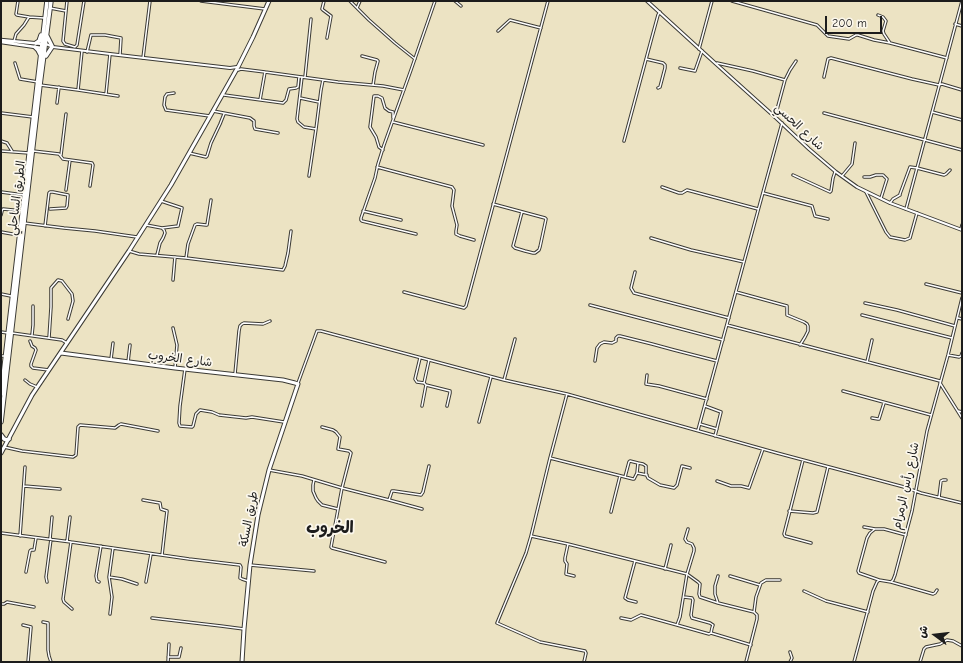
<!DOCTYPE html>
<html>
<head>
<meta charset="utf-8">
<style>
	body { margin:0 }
	#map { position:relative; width:963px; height:663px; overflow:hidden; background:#ece3c3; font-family:"Comic Neue","Playpen Sans Arabic",sans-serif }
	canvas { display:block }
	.frame { position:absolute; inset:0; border:2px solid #1c1c1c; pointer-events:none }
	.north { position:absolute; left:915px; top:615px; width:40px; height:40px; -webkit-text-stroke:3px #fbf7ec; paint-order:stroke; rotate:285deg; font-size:11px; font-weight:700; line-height:16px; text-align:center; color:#1c1c1c }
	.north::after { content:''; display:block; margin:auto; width:14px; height:18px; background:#1c1c1c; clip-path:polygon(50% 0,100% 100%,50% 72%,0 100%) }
	.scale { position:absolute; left:825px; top:16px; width:57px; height:18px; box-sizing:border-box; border:2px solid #1c1c1c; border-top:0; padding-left:5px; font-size:12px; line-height:14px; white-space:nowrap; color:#1c1c1c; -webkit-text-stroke:3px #fbf7ec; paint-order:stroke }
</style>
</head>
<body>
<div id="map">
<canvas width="963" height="663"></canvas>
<div class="frame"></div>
<div class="north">ش</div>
<div class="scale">200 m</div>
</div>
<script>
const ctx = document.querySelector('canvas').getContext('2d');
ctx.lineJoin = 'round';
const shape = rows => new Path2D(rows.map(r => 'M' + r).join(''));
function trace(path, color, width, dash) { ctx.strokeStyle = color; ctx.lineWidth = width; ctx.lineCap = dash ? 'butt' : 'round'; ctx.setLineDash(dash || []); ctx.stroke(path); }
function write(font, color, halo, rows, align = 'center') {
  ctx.font = font + ' "Comic Neue","Playpen Sans Arabic",sans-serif'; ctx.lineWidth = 3.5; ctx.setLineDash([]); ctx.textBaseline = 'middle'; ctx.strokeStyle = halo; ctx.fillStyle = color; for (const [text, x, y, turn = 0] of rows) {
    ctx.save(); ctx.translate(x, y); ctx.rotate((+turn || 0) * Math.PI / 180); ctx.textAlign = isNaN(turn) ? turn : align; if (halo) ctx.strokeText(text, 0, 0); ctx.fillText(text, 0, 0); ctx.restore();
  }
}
const minor = shape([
	[18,1,16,14,17,15,29,17],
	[201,1,265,9],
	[324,1,322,9,323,10,331,16,327,38],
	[350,1,369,20,395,43,415,59],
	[455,1,461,6],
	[732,1,817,25,828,36,849,39,856,35,858,35,874,40,890,43,947,58],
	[50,8,66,11,63,41,65,44,75,47,77,45,84,1],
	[357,8,360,1],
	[66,11,67,1],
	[878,15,883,17,886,21,883,31,884,34,890,43],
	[955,24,962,26],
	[498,31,510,20,541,28],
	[14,41,16,34,24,25,29,17,44,18],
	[699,49,712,1],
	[82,51,78,90,118,96],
	[87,52,91,35,105,35,121,38,120,55],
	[362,56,377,60,378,61,375,72,373,85],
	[143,58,150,1],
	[646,59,663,63,665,65,665,68,660,87,658,88],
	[15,63,20,79,38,82],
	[717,63,753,71,785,80,775,117],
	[680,68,695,71,702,51],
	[238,70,241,69,265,72,338,82,383,86,404,90],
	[302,77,297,119,298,122,304,127,316,129,309,176],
	[305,77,311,19],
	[824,77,828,59,831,58,912,79,939,85,942,84,962,90],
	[785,80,790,70,796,61],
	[40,85,78,90],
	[174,93,167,94,165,97,164,105,166,110,210,116],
	[106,94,110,54],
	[224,95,283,103,286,100,289,89,296,88,298,87,299,77],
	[300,98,319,102],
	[260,100,265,72],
	[57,103,59,87],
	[213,111,250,118,254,121,254,126,255,129,278,133],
	[932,112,962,120],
	[1,113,33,117],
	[824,113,962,150],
	[393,122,483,145],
	[316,129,321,90,323,80],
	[1,141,7,143,12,151],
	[624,141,652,37,658,15,660,12],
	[383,150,379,147,376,137,370,127,374,96,378,96,382,98,385,108,389,111,393,112,393,118],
	[1,151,29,153],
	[33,151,59,154,63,159,92,163,93,165,90,186],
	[189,153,206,157,207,156,211,143,220,124,224,114],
	[61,155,66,114],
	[377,167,452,187,454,190,452,206,457,225,456,231,456,234,460,236,474,240],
	[793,175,830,192,831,191,833,178,835,172],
	[842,176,852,164,855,143],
	[864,177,870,177,876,175,883,175,887,179,881,198],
	[662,187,679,193,682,193,687,190,758,209],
	[66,190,70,160],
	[1,192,24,195],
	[866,192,886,232,890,237,905,240,910,238,917,213],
	[763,193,812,206,815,216,828,219],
	[890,203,893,199,900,195,900,194,910,167,917,168,944,175,946,174,950,170],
	[493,204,545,218,546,219,540,247,539,250,535,253,533,253,525,251,515,248,513,246,522,212],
	[906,209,962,1],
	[363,211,401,220],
	[1,215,2,211,3,209,23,211],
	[24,223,64,228,95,231,137,237],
	[146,225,162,228,178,226,182,208,161,201],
	[45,226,49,193,50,192,53,192,68,195,67,206,66,208,50,209],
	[961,229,962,225],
	[1,232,18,235],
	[416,234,362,221,361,220,361,218,375,178,378,164,384,145,411,70,435,1],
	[651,238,691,250,744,262],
	[129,251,139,254,186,258,283,270,285,266,288,253,291,231],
	[157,255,160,243,163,238,165,233,164,230,162,228],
	[186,258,188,244,195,225,197,224,206,225,207,225,211,200],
	[635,272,631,288,634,293,729,318],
	[173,280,175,257],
	[926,284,962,293],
	[404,292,464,308,466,306,548,1],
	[736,292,787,306,787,315,804,322,807,324,808,326,808,331,805,337,800,345],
	[1,294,11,296],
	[865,303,897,310,955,326],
	[590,305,723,340],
	[862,315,952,338],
	[958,318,962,319],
	[727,325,940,381],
	[173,328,177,345,175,368],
	[1,332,8,333],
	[12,333,62,340,67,343],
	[32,335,33,325,33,306],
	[49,338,51,307,51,288,58,280,62,281,72,294,73,301,68,319],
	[30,341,32,346,35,348,36,350,31,364,31,366,33,368,49,370],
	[948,355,959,357,961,356,962,353],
	[1,356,6,356],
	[420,358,415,379,417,382,424,383],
	[111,359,113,343],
	[429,360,424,383,426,385,450,391,450,393,447,406],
	[595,361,597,348,600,344,604,342,612,343,616,341,616,338,618,336,620,336,652,344,674,350,717,361],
	[128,362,130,345],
	[867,362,872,340],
	[185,369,180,406,179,423,180,426,192,427,193,426,196,414,200,410,212,412,219,415,246,418,252,417,284,422],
	[235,374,239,331,240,326,242,324,244,323,263,324,270,321],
	[647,375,646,384,659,386,707,399],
	[25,380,30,384,37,387],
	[504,380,515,339],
	[298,383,317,331,321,331,504,380,567,394,777,453,904,487,921,493,962,503],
	[940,383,962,418],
	[843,391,931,415],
	[567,394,550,458,531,536,568,544,687,574,698,582,700,584,699,594,700,597,718,603,754,612,757,615,757,619,746,662],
	[422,406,426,385],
	[705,406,721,412,715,436],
	[958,411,962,412],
	[872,418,878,419,879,419,884,403],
	[479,422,491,377],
	[700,424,717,429],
	[698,430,782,123],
	[4,447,22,451,73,457,76,455,78,427,80,425,115,428,119,425,121,424,158,431],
	[550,458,633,479,634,479,637,473,638,463,643,464,646,466,646,474,648,478,660,485,674,488,677,485,682,466,690,468],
	[803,460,784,534,785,536,811,543],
	[269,470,302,476,342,488,351,453,349,451,338,449,340,437,336,432,333,430,322,427],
	[637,473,647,475],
	[625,477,629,462,630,461,638,463],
	[314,480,313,485,313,491,316,498,318,501,322,505,338,509],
	[717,481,731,486,741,486,749,488,763,449],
	[24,486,60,489],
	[939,497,941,481,943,480,946,480],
	[143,500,160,503,161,509,167,511,162,555],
	[389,500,422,509],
	[789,511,813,513,817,512,828,467],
	[611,512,620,476],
	[864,527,875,529,884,529,906,535],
	[875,529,870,533,867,538,858,571,859,573,879,580],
	[1,533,71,542,189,559,240,565,241,567,240,578,242,579,248,581],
	[20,536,25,467],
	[531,536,526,553,497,623,540,642,585,651,586,653,584,662],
	[50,539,52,517],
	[67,541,70,517],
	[71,542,63,599,64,602,72,609],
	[568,544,565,558,565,561,567,564,566,574,574,576],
	[635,561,625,598,628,600,636,602],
	[385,562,332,548,331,547,342,488,389,500,392,491,394,491,421,495,423,492,429,466],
	[250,565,314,571],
	[665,569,671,545],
	[26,572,30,551,31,550,34,550,36,538],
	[730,576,760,585],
	[109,577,122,579,137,584],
	[47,582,46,577,51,539],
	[99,582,97,581,96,576,101,546],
	[146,582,151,554],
	[891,582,933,594,935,593,937,590],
	[804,591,826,601,868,612],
	[718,603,715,594,715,586,718,576],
	[1,604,4,604,7,602,34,607],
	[754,612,756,597,761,583,766,580,780,580],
	[110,614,112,597,109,577,113,548],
	[152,618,221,626,244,629],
	[621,618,631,620,641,615,677,625,680,617,687,574,694,551,694,548,692,544,687,542,685,539,688,529],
	[43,622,48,623,48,650,49,656,51,662],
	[23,625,31,627,28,662],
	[677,625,709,634,711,633,712,628,713,625,710,623,692,618,691,615,693,600,692,598,684,597],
	[711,633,751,645],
	[790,652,792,658,790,662],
	[168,657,179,657,181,648],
	[168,662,169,644],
	[854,662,873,591,877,582,879,580,891,582,893,580,895,575,912,511,927,431,948,355,962,298],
	[920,662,924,649,926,647,940,644,947,640,953,641,962,646]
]);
const tertiary = shape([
	[647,1,715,63,775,117,809,149,836,172,857,187,890,203,962,230],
	[46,44,53,47,110,54,230,68,237,67]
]);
const secondary = shape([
	[1,40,43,44],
	[1,42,42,48]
]);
const primary = shape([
	[61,353,175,368,283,380,295,383,298,384,269,470,258,515,250,565,244,629,242,662],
	[1,453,32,395,129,251,171,185,238,67,253,37,269,1]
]);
const trunk = shape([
	[47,36,52,46],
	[36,43,39,41,41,35],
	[35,47,38,50,41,56],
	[46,56,52,47],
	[1,394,47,1],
	[1,422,40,85,51,1],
	[1,435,4,439,7,440,9,439]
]);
const streetNames = [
	["شارع الحسي",799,127,43],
	["الطريق الساحلي",17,198,-83],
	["شارع الخروب",180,359,7],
	["شارع رأس الرمرام",906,486,-78],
	["طريق السكة",249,519,-79]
];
const districtNames = [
	["الخروب",330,528]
];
trace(minor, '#3b3a35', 3.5);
trace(tertiary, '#3b3a35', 4);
trace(secondary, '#3b3a35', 4.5);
trace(primary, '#3b3a35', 5);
trace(trunk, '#3b3a35', 5.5);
trace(minor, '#fff', 1.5);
trace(tertiary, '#fff', 2);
trace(secondary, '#fff', 2.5);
trace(primary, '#fff', 3);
trace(trunk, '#fff', 3.5);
write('12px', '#1c1c1c', '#fbf7ec', streetNames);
write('bold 16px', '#1c1c1c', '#fbf7ec', districtNames);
</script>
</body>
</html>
